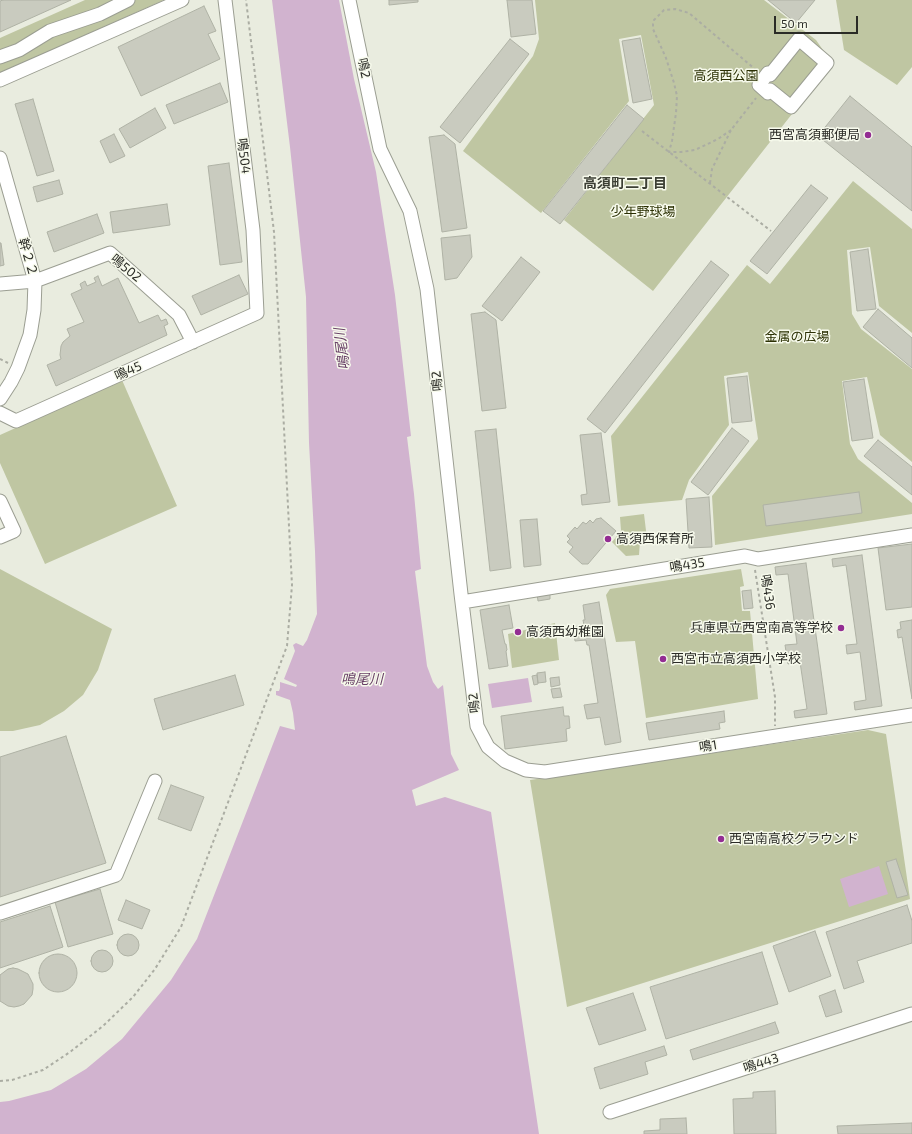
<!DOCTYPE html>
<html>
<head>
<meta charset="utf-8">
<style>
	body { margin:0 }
	#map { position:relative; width:912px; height:1134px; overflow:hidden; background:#e9ecdf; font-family:"Exo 2",sans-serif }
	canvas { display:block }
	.scale { position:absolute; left:774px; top:16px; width:84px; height:18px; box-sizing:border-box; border:2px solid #2a2b26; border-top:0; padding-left:5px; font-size:12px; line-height:14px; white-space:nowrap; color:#2a2b26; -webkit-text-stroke:3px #f7faec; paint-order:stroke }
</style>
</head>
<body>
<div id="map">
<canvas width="912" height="1134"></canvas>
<div class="scale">50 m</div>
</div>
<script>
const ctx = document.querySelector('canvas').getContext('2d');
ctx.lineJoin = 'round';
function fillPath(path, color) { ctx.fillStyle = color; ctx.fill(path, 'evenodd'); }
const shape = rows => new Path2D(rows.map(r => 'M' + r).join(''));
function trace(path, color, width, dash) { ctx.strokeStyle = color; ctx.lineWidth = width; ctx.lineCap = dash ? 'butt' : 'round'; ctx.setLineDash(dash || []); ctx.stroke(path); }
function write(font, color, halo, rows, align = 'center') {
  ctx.font = font + ' "Exo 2","Noto Sans JP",sans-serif'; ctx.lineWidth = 3; ctx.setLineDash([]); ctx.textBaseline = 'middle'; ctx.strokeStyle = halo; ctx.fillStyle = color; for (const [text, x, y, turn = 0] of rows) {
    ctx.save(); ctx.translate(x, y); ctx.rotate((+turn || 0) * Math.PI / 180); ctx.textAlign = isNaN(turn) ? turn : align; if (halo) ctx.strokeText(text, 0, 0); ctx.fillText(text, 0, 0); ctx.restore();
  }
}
const green = shape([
	[85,0,164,0,0,73,0,38],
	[535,0,764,0,816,40,832,63,653,291,564,220,654,105,641,35,619,39,629,101,541,213,463,151,533,56,539,39],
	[836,0,912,0,912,67,897,85,844,50],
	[853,181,912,229,912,333,879,306,870,247,847,250,852,314,861,329,912,369,912,462,880,435,867,377,842,381,850,444,858,459,912,503,912,514,715,545,712,496,758,439,748,372,724,376,729,425,689,480,682,500,618,506,611,436,747,265,770,284],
	[122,380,177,506,45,564,0,463,0,435],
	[644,514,647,539,640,541,639,555,626,556,612,542,621,531,620,517],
	[0,569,112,629,98,670,83,695,64,711,40,725,13,731,0,731],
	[741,569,744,586,740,587,742,611,750,611,758,699,646,718,635,641,616,642,606,595,610,589],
	[555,623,559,660,512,668,508,634],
	[868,730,886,734,910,899,567,1007,530,780]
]);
const water = shape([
	[272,0,339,0,354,79,376,172,395,295,411,436,407,437,414,494,421,569,415,571,427,666,433,682,438,689,443,685,451,754,459,770,412,790,416,806,445,797,491,812,539,1134,0,1134,0,1102,9,1101,51,1090,86,1069,122,1039,171,980,197,939,280,726,295,730,293,713,290,700,276,695,276,691,279,691,280,688,280,682,296,687,297,685,284,679,295,651,293,645,296,643,303,646,307,640,317,614,315,551,309,443,306,297,290,147],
	[528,678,532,702,492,708,488,684],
	[879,866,888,894,849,907,840,879]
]);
const building = shape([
	[3,0,71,0,0,32,0,1,3,0],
	[389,0,418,0,418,2,389,5,389,0],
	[507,0,532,0,536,34,511,37,507,0],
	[768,0,815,0,796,23,768,0],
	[204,6,216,31,208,34,220,59,141,96,118,47,204,6],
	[640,38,652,99,633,103,622,41,640,38],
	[510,39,529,54,460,143,440,127,510,39],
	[220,83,228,102,174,124,166,105,220,83],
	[850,96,912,147,912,211,818,136,850,96],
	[33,99,54,171,37,176,15,104,33,99],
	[627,105,644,119,560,224,543,211,627,105],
	[155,108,166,128,130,148,119,129,155,108],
	[114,134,125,156,110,163,100,141,114,134],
	[444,135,455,144,467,228,442,232,429,137,444,135],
	[229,163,242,262,220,265,208,166,229,163],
	[59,180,63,194,37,202,33,187,59,180],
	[811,185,828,198,767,274,750,261,811,185],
	[167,204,170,225,113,233,110,212,167,204],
	[97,214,104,233,54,252,47,232,97,214],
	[470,235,472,257,457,278,445,280,441,238,470,235],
	[0,243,1,243,4,265,0,266,0,243],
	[868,249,876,309,857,311,850,252,868,249],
	[521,257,540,272,502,321,482,306,521,257],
	[711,261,729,275,605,433,587,419,711,261],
	[239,275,248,294,201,315,192,296,239,275],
	[98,276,102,286,118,278,139,323,158,315,161,321,166,319,168,324,164,326,167,335,56,386,47,365,61,359,60,355,61,346,63,342,70,336,67,329,84,322,71,294,82,289,80,284,85,281,87,286,96,282,94,278,98,276],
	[878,309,912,338,912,368,863,327,878,309],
	[485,312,496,320,506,408,482,411,471,314,485,312],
	[747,376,752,421,732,423,727,378,747,376],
	[864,379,873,438,852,441,843,382,864,379],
	[732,428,749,441,708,495,691,482,732,428],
	[496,429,511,568,490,571,475,431,496,429],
	[601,433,610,502,582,505,581,495,587,494,580,435,601,433],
	[878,440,912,467,912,495,864,456,878,440],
	[859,492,862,513,766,526,763,505,859,492],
	[709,497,712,547,689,548,686,499,709,497],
	[601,518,616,531,588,564,582,564,569,552,573,547,567,542,570,539,567,536,575,527,577,529,583,522,586,524,590,520,593,523,596,519,601,518],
	[537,519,541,565,524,567,520,520,537,519],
	[912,544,912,607,886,610,878,548,912,544],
	[862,555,882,706,855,710,854,702,866,700,860,652,847,654,846,645,857,644,846,565,833,567,832,559,862,555],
	[806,563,827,714,795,718,794,711,807,709,800,662,788,664,785,645,797,644,788,574,776,575,775,567,806,563],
	[751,590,753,608,744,609,742,591,751,590],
	[550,592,550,599,538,601,537,594,550,592],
	[599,602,621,742,605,745,600,717,587,719,584,705,598,703,589,645,587,645,586,640,575,641,573,627,584,625,583,620,585,620,583,605,599,602],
	[509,605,513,628,502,630,505,644,506,644,507,650,506,651,508,666,489,669,480,610,509,605],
	[912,620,912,699,902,637,898,638,897,630,901,629,900,622,912,620],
	[545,672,546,682,538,683,537,673,545,672],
	[235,675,244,705,163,730,154,699,235,675],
	[537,675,538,684,534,685,532,676,537,675],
	[559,677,560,685,551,687,550,678,559,677],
	[560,688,562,697,553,698,551,689,560,688],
	[563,707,564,716,569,716,570,728,566,729,567,741,505,749,501,716,563,707],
	[724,711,725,722,719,723,720,729,649,740,646,723,724,711],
	[66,736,106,863,0,897,0,757,66,736],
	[171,785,204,797,191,831,158,819,171,785],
	[896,859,908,895,897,898,886,862,896,859],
	[100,889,113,934,68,947,55,902,100,889],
	[126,900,150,910,142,929,118,920,126,900],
	[907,905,912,921,912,943,857,961,864,982,844,989,826,932,907,905],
	[50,906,63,947,0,968,0,922,50,906],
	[815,931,831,976,789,992,773,946,815,931],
	'117 945a11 11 0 1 1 22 0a11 11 0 1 1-22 0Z',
	'91 961a11 11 0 1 1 22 0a11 11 0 1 1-22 0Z',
	[762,952,778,1004,666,1039,650,987,762,952],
	'39 973a19 19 0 1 1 38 0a19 19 0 1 1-38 0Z',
	[13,968,18,969,28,974,33,984,33,989,32,995,24,1004,19,1006,14,1007,8,1006,0,1001,0,975,8,969,13,968],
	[835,990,842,1012,826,1017,819,996,835,990],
	[633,993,646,1030,599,1045,586,1008,633,993],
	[775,1022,779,1033,693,1060,690,1050,775,1022],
	[664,1046,667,1055,645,1062,648,1074,600,1089,594,1068,664,1046],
	[775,1091,776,1134,734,1134,733,1099,753,1098,753,1092,775,1091],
	[686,1118,687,1134,644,1134,644,1131,660,1130,660,1119,686,1118],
	[912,1123,912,1134,838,1134,837,1126,912,1123]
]);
const path = shape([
	[731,130,718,139,695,150,681,152,669,152,672,141,676,113,677,96,674,83,666,58,653,29,653,24,654,20,664,10,675,9,689,13,756,70],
	[642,131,771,231],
	[710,183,712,169,731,130,756,98],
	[0,359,8,363],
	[755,570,775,697,775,726],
	[0,1081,12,1080,43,1070,70,1052,103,1026,133,997,155,969,181,927,287,646,292,585,274,232,246,0]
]);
const minor = shape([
	[349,0,380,149,410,211,427,289,461,594,477,726,488,747,505,761,526,770,545,772,912,715],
	[799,39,827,63,791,107,770,90,768,93,759,85,768,73,770,75,799,39],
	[0,57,19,50,50,31,100,14,128,0],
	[0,80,182,0],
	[0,158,35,281,34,310,30,335,18,368,11,382,0,399],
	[0,284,35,281,110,253,179,315,193,342],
	[0,413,16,421,257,313,253,230,225,0],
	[0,501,14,531,0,537],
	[462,602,745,556,758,559,912,535],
	[0,913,116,875,155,781],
	[610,1112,912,1014]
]);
const markers = [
	[868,135,4,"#932d93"],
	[608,539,4,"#932d93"],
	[841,628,4,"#932d93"],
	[518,632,4,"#932d93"],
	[663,659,4,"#932d93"],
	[721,839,4,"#932d93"]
];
const streetNames = [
	["鳴2",364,68,78],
	["鳴504",244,156,83],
	["幹２２",28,257,74],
	["鳴502",126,268,39],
	["鳴45",128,371,-24],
	["鳴2",437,381,-96],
	["鳴435",687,565,-9],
	["鳴436",768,592,81],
	["鳴2",474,703,-97],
	["鳴1",708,746,-9],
	["鳴443",761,1063,-18]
];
const parkNames = [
	["高須西公園",726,76],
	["少年野球場",643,212],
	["金属の広場",797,337]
];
const poiNames = [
	["西宮高須郵便局",860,135,"right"],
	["高須西保育所",616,539],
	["兵庫県立西宮南高等学校",833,628,"right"],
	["高須西幼稚園",526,632],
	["西宮市立高須西小学校",671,659],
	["西宮南高校グラウンド",729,839]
];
const neighbourhoodNames = [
	["高須町二丁目",625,183]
];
const waterNames = [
	["鳴尾川",342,349,-97],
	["鳴尾川",362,679]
];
fillPath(green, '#bfc6a2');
fillPath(water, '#d1b3cf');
fillPath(building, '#c9cbbf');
trace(building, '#afb2a5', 1);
trace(minor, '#9b9e92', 15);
trace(path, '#abada3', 2, [3, 3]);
trace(minor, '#fff', 13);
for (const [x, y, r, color] of markers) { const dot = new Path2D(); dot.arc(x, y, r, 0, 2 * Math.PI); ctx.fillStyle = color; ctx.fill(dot); trace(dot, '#f7faec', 1.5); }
write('13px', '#2a2b26', '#f7faec', streetNames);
write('13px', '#2b3003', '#f7faec', parkNames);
write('13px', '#2a2b26', '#f7faec', poiNames, 'left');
write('bold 14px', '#3c3f34', '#f7faec', neighbourhoodNames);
write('italic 14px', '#683f66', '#f7faec', waterNames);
</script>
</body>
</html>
